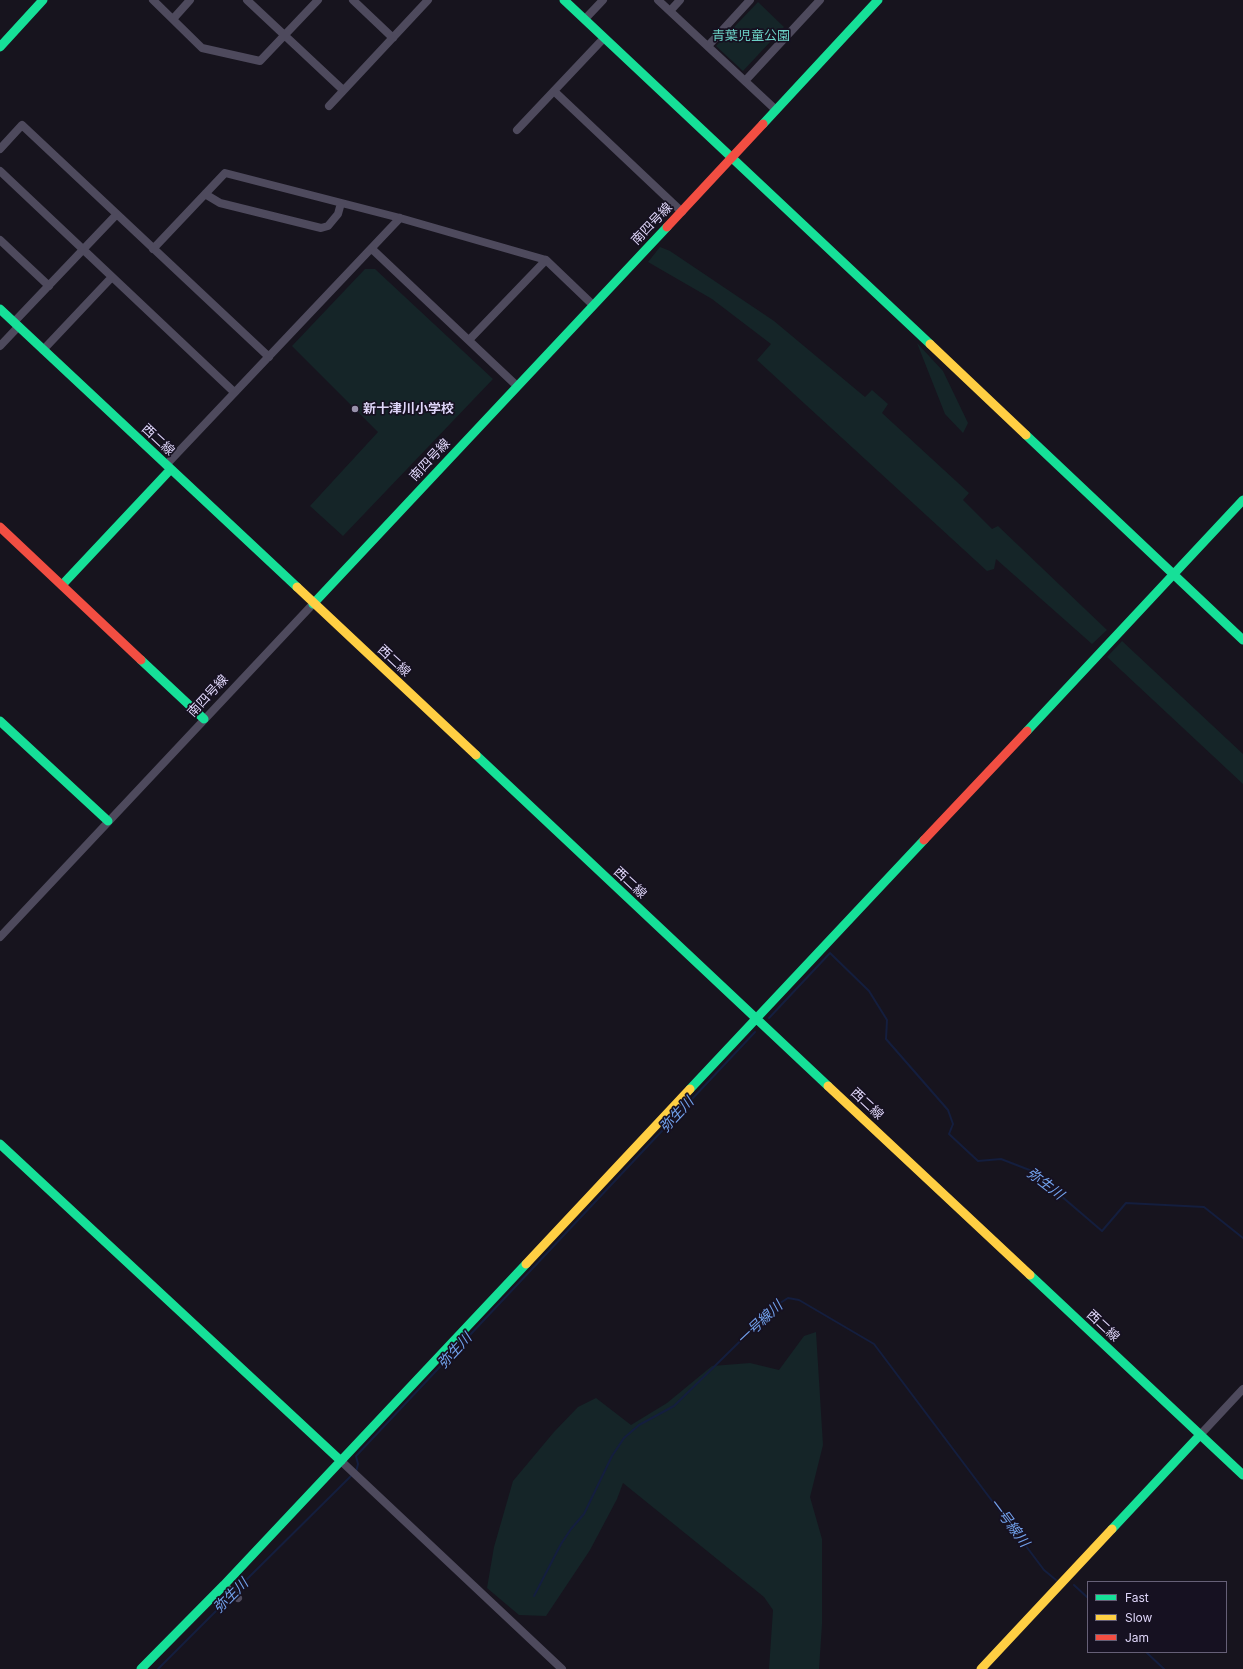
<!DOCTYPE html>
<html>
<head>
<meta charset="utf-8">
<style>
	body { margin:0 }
	#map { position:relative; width:1243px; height:1669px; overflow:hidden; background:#17141e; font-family:Inter,sans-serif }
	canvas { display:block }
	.legend { position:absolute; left:1087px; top:1581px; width:140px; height:72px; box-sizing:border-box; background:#161121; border:1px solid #666077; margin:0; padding:5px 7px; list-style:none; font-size:12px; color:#dfd6f9 }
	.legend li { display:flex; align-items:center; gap:8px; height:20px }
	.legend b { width:20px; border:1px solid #666077 }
</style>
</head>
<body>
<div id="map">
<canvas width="1243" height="1669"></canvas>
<ul class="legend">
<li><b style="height:5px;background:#16e098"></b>Fast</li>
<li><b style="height:5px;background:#ffcf43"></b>Slow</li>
<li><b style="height:5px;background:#f24e42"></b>Jam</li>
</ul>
</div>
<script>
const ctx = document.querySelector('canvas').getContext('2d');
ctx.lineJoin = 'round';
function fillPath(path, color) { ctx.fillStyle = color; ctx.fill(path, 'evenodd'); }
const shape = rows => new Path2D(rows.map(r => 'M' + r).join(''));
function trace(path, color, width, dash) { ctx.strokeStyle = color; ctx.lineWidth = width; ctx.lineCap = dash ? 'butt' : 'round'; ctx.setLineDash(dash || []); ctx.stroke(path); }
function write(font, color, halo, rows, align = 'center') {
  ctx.font = font + ' Inter,"Noto Sans JP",sans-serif'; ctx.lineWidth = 3.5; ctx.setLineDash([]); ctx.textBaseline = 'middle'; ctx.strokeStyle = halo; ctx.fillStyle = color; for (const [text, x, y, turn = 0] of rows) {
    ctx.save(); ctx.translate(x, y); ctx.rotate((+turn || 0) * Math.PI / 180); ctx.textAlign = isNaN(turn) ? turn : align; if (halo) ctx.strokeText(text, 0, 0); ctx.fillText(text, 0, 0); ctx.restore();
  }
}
const green = shape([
	[758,2,784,27,743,71,716,46],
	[660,247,670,251,774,321,865,397,872,390,888,404,882,413,969,493,963,500,992,529,998,526,1107,630,1092,644,996,559,994,569,987,571,757,360,771,344,712,299,648,262],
	[365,269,375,269,493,379,343,536,310,506,378,432,292,346],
	[917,343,943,371,968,423,963,433,945,414],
	[1122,641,1243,754,1243,784,1107,657],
	[816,1332,823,1445,810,1497,822,1539,822,1624,819,1669,769,1669,773,1610,764,1597,623,1483,617,1499,590,1550,546,1616,519,1615,487,1588,494,1547,513,1481,554,1432,578,1407,596,1398,631,1425,667,1403,712,1366,750,1363,779,1370,804,1336]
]);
const stream = shape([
	[769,1018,830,953,869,991,887,1020,886,1039,948,1110,953,1124,949,1134,978,1161,1001,1159,1032,1171,1102,1231,1126,1203,1204,1207,1243,1238],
	[356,1472,358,1464,356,1456,755,1032],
	[1074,1585,1088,1598],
	[235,1591,352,1475],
	[534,1596,561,1544,571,1529,584,1514,612,1456,624,1438,639,1425,674,1406,777,1305,788,1298,799,1300,874,1344,1044,1570,1056,1580],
	[1146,1652,1164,1669],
	[158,1669,232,1595]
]);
const street = shape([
	[153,0,202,48,260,61,318,0],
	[247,0,343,90],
	[353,0,393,38],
	[658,0,776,110],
	[670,11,680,0],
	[173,19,190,0],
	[585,19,603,0],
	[708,46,750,0],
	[745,81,820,0],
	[555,92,682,212],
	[329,106,428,0],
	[517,130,604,38],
	[0,149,22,125,269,357],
	[0,171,234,392],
	[205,194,220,203,321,228,328,226,338,214,341,203],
	[0,240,49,286],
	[153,249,225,173,400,218,546,260,593,305],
	[372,249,517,386],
	[14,322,116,215],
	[469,340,546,260],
	[0,346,18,327],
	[43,350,111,278],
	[166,465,400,218],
	[0,937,313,604],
	[1200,1435,1243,1389],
	[341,1461,562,1669],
	[224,1585,238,1598]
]);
const fast = shape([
	[564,0,930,344],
	[0,47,43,0],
	[763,124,878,0],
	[0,309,297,587],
	[1026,435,1243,640],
	[62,585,170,470],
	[313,604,667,227],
	[141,660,204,719],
	[0,721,108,821],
	[1027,731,1243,500],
	[476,755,828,1086],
	[690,1089,924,840],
	[0,1144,341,1461],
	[1030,1275,1243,1475],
	[1112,1529,1200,1435],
	[141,1669,224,1585,526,1264]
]);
const slow = shape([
	[930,344,1026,435],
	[297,587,476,755],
	[828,1086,1030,1275],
	[526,1264,690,1089],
	[981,1669,1112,1529]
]);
const jam = shape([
	[667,227,763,124],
	[0,527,141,660],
	[924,840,1027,731]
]);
const markers = [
	[355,409,4,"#9992ac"]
];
const parkNames = [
	["青葉児童公園",751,36]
];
const streetNames = [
	["南四号線",652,224,-46],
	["西二線",158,440,43],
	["南四号線",430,460,-47],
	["西二線",394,661,43],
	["南四号線",208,696,-47],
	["西二線",630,883,43],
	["西二線",867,1104,43],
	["西二線",1103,1326,43]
];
const poiNames = [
	["新十津川小学校",363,409]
];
const waterNames = [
	["弥生川",677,1115,-47],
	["弥生川",1045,1184,38],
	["一号線川",760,1323,-43],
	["弥生川",455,1351,-47],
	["一号線川",1009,1523,53],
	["弥生川",231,1596,-45]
];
fillPath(green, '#152528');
trace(stream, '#141e3e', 2);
trace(street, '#4e4a5d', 8);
trace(fast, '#16e098', 9);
trace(slow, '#ffcf43', 9);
trace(jam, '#f24e42', 9);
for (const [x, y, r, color] of markers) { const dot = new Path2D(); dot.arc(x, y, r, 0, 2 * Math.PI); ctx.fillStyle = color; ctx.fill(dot); trace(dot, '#161121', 1.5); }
write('13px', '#6cd0c5', '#161121', parkNames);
write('13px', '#dfd6f9', '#161121', streetNames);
write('bold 13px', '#dfd6f9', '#161121', poiNames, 'left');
write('italic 14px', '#72a2ec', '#161121', waterNames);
</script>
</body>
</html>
